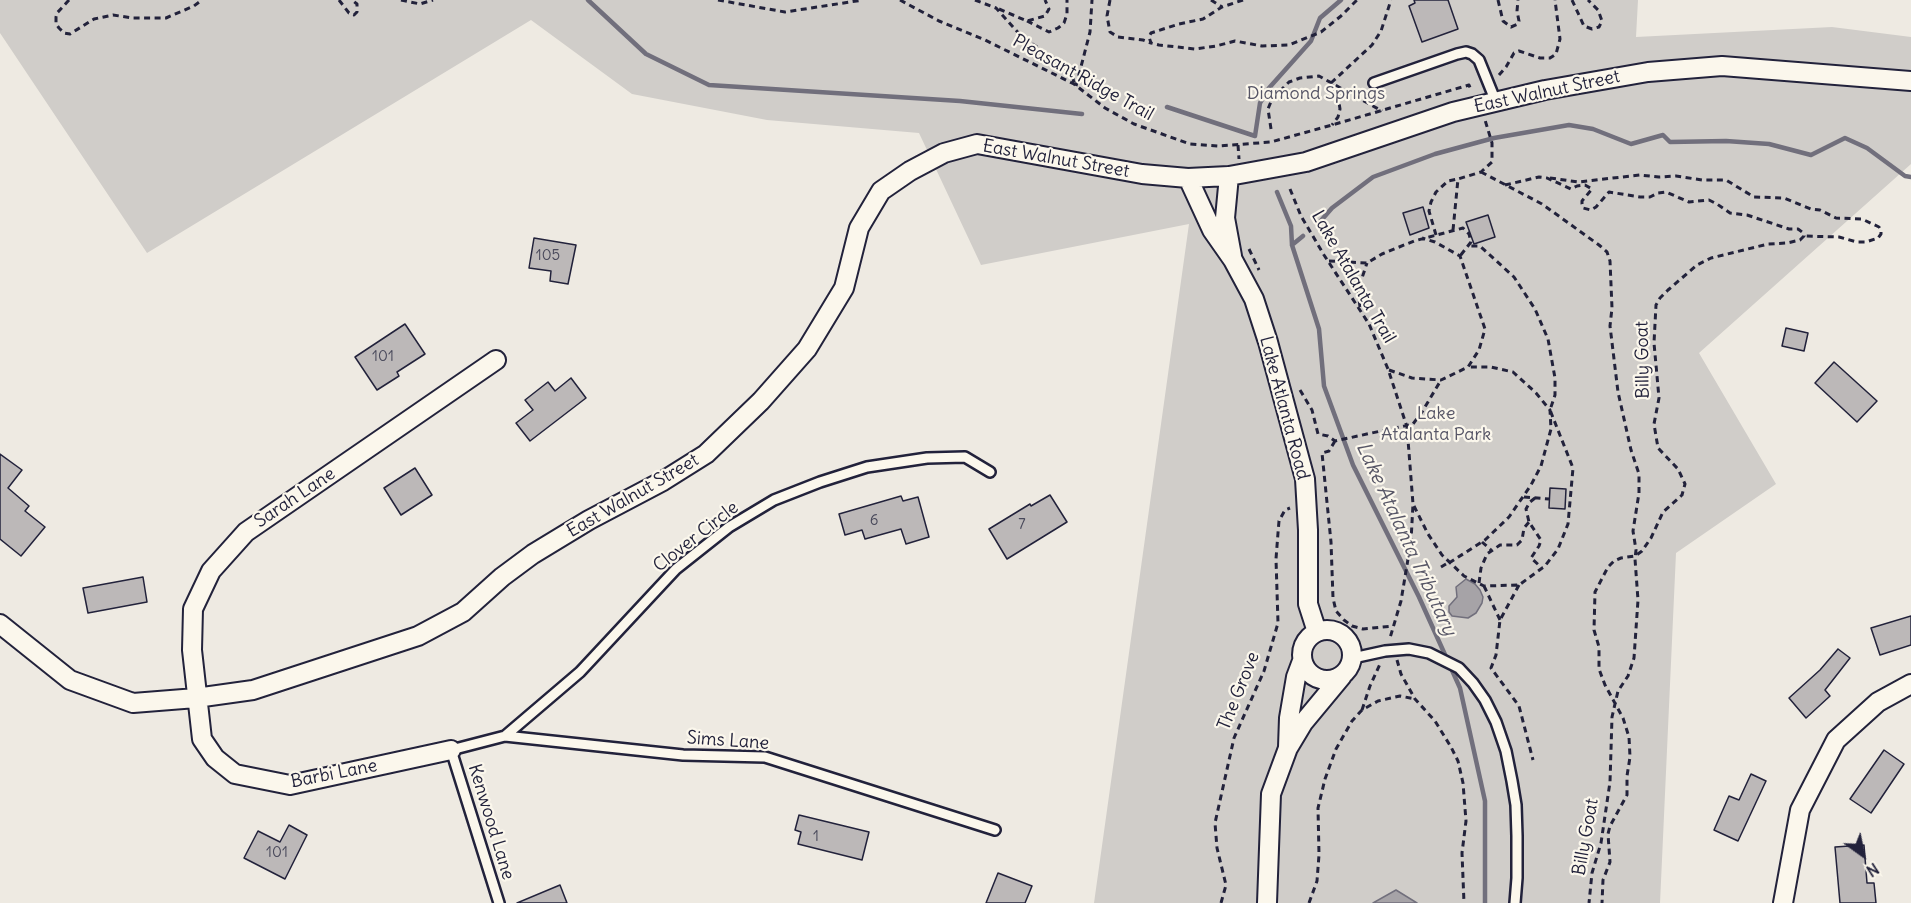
<!DOCTYPE html>
<html>
<head>
<meta charset="utf-8">
<style>
	body { margin:0 }
	#map { position:relative; width:1911px; height:903px; overflow:hidden; background:#eeeae2; font-family:Delius,sans-serif }
	canvas { display:block }
	.north { position:absolute; left:1833px; top:825px; width:60px; height:60px; -webkit-text-stroke:4px #fbf7ec; paint-order:stroke; rotate:147deg; font-size:16px; font-weight:700; line-height:24px; text-align:center; color:#22223b }
	.north::after { content:''; display:block; margin:auto; width:21px; height:27px; background:#22223b; clip-path:polygon(50% 0,100% 100%,50% 72%,0 100%) }
</style>
</head>
<body>
<div id="map">
<canvas width="1911" height="903"></canvas>
<div class="north">N</div>
</div>
<script>
const ctx = document.querySelector('canvas').getContext('2d');
ctx.lineJoin = 'round';
function fillPath(path, color) { ctx.fillStyle = color; ctx.fill(path, 'evenodd'); }
const shape = rows => new Path2D(rows.map(r => 'M' + r).join(''));
function trace(path, color, width, dash) { ctx.strokeStyle = color; ctx.lineWidth = width; ctx.lineCap = dash ? 'butt' : 'round'; ctx.setLineDash(dash || []); ctx.stroke(path); }
function write(font, color, halo, rows, align = 'center') {
  ctx.font = font + ' Delius,sans-serif'; ctx.lineWidth = 4.5; ctx.setLineDash([]); ctx.textBaseline = 'middle'; ctx.strokeStyle = halo; ctx.fillStyle = color; for (const [text, x, y, turn = 0] of rows) {
    ctx.save(); ctx.translate(x, y); ctx.rotate((+turn || 0) * Math.PI / 180); ctx.textAlign = isNaN(turn) ? turn : align; if (halo) ctx.strokeText(text, 0, 0); ctx.fillText(text, 0, 0); ctx.restore();
  }
}
const green = shape([
	[0,0,1638,0,1636,37,1832,27,1911,37,1911,164,1699,353,1776,484,1676,553,1660,903,1094,903,1189,224,981,265,919,133,767,120,632,94,531,20,147,253,0,33]
]);
const water = shape([
	[1466,579,1475,584,1480,590,1483,597,1482,603,1476,613,1468,618,1452,616,1449,612,1449,606,1457,597,1456,587,1466,579],
	[1396,890,1417,903,1373,903,1396,890]
]);
const stream = shape([
	[588,0,646,54,709,85,960,101,1082,114],
	[1167,107,1255,136,1260,103,1269,88,1311,41,1320,18,1341,0],
	[1277,192,1291,226,1292,245,1319,329,1324,386,1353,465,1419,597,1460,688,1485,801,1485,903],
	[1318,224,1332,208,1373,177,1435,154,1494,138,1569,125,1593,129,1631,144,1663,135,1670,142,1726,141,1769,144,1811,155,1845,138,1867,148,1905,176,1911,177],
	[1292,245,1303,236]
]);
const building = shape([
	[1414,0,1448,0,1458,29,1422,42,1409,6,1415,3,1414,0],
	[1423,207,1429,228,1410,235,1403,213,1423,207],
	[1488,215,1495,237,1474,244,1466,222,1488,215],
	[534,238,576,245,568,284,550,281,551,271,529,268,534,238],
	[405,324,425,354,397,372,399,376,377,390,355,357,405,324],
	[1786,328,1808,333,1804,351,1782,346,1786,328],
	[1834,362,1877,401,1857,422,1815,383,1834,362],
	[571,378,586,398,530,441,516,423,533,410,525,400,548,382,555,391,571,378],
	[0,454,22,470,8,488,29,506,25,511,45,527,21,556,0,539,0,454],
	[415,468,432,495,401,515,384,488,415,468],
	[1550,488,1566,489,1565,509,1549,508,1550,488],
	[1050,495,1067,522,1007,559,989,529,1030,504,1031,506,1050,495],
	[901,496,903,501,918,497,929,537,906,544,901,529,865,539,862,530,845,535,839,514,901,496],
	[143,577,147,602,88,613,83,588,143,577],
	[1911,616,1911,645,1880,655,1871,628,1911,616],
	[1838,649,1850,658,1825,690,1830,696,1806,718,1789,698,1820,670,1838,649],
	[1884,750,1904,764,1871,813,1850,799,1884,750],
	[1751,774,1766,781,1738,841,1714,830,1729,796,1739,800,1751,774],
	[799,815,869,832,862,860,798,844,801,832,795,830,799,815],
	[289,825,307,835,285,879,244,858,258,831,280,842,289,825],
	[1864,845,1867,883,1874,883,1876,903,1840,903,1835,847,1864,845],
	[998,873,1032,886,1025,903,986,903,998,873],
	[560,885,567,903,517,903,560,885]
]);
const path = shape([
	[69,0,57,13,56,17,56,24,59,28,64,33,70,34,94,19,113,15,133,18,166,18,194,6,202,0],
	[339,0,349,13,354,15,357,12,357,4,352,0],
	[401,0,420,4,433,0],
	[718,0,785,12,863,0],
	[900,0,939,21,985,40,1074,84,1105,108,1134,124,1190,144,1218,146,1271,142,1332,125,1469,85,1471,90],
	[975,0,996,8,1022,37,1062,64,1073,78,1074,84],
	[1110,0,1107,16,1110,32,1118,37,1143,40,1151,43],
	[1211,0,1222,7],
	[1243,0,1222,7,1203,19,1179,24,1151,33,1149,37,1151,43,1159,45,1195,49,1216,46,1235,41,1262,46,1289,45,1321,32,1341,16,1357,0],
	[1498,0,1503,21,1511,27,1518,24,1519,21,1517,11,1518,0],
	[1572,0,1584,26,1592,29,1599,27,1602,21,1598,10,1588,0],
	[999,9,1027,21,1045,16,1049,9,1045,0],
	[1027,21,1049,32,1058,28,1064,23,1067,14,1067,0],
	[1499,75,1506,67,1514,53,1519,51,1540,58,1550,58,1556,54,1560,39,1555,0],
	[1331,83,1372,45,1381,31,1391,0],
	[1332,85,1338,96,1340,109,1338,117,1332,125],
	[1076,86,1090,32,1092,0],
	[1271,129,1268,109,1272,99,1289,82,1300,78,1319,76,1382,111],
	[1238,145,1239,159],
	[1481,172,1542,204,1599,245,1607,252,1610,261,1612,308,1610,326,1618,392,1631,450,1639,474,1639,493,1633,531,1636,550,1635,559,1638,600,1634,658,1628,676,1618,691,1612,717,1610,782,1601,843,1592,873,1589,903],
	[1550,178,1578,182,1640,175,1659,177,1676,176,1702,180,1726,180,1754,197,1784,198,1811,209,1820,210,1836,218,1862,219,1879,227,1881,230,1881,234,1878,238,1866,242,1857,242,1839,237,1804,236],
	[1505,185,1539,177,1547,178,1571,189,1577,186,1585,185,1592,189,1582,201,1582,204,1583,208,1591,210,1596,207,1609,192,1640,197,1650,197,1658,193,1666,192,1689,202,1709,200,1717,204,1730,213,1747,215,1789,229,1798,229,1802,232,1804,236,1800,240,1787,243,1768,244,1711,258,1697,265,1668,290,1660,298,1656,305,1654,343,1659,398,1654,424,1658,448,1678,469,1685,484,1682,495,1663,512,1651,538,1642,551,1635,556,1621,558,1614,561,1608,567,1595,592,1594,630,1599,647,1599,669,1605,685,1623,718,1629,737,1630,757,1627,776,1627,795,1610,826,1608,834,1610,862,1603,880,1602,903],
	[1290,189,1301,216,1324,255,1369,324,1388,369,1407,427,1413,504,1411,541,1401,601,1390,638],
	[1453,230,1458,179,1481,172,1492,162,1492,143,1485,120],
	[1436,235,1429,211,1431,202,1436,192,1448,181,1458,179],
	[1249,249,1259,270],
	[1329,261,1367,263,1382,254,1414,241,1463,228,1469,234,1471,242,1460,256],
	[1360,307,1358,290,1367,263],
	[1389,370,1412,378,1441,380,1468,367,1479,350,1485,329,1460,256,1435,242,1422,238],
	[1300,390,1312,410,1318,434,1328,436,1335,441,1413,424,1422,412,1441,380],
	[1335,441,1329,451,1322,453,1331,542,1333,598,1336,611,1344,620,1352,626,1363,629,1393,626],
	[1524,497,1549,499],
	[1535,498,1530,502,1526,509,1529,522,1541,540,1539,546,1531,558,1542,568],
	[1414,506,1428,534,1442,555,1464,576,1484,586,1519,585,1545,566,1558,549,1568,524,1573,468,1550,410,1555,395,1555,378,1548,339,1535,309,1514,277,1480,246,1469,246],
	[1482,542,1491,550],
	[1449,563,1485,540,1509,517,1531,485,1541,466,1551,429,1550,410,1536,393,1513,372,1491,367,1468,367],
	[1441,567,1446,564],
	[1479,583,1481,568,1487,554,1500,545,1517,545,1522,540,1524,528,1529,522],
	[1519,585,1500,620,1496,655,1491,668,1519,706,1533,760],
	[1484,586,1500,620],
	[1397,660,1401,674,1415,699,1435,721,1451,747,1458,761,1463,783,1466,821,1462,853,1464,903],
	[1362,710,1370,686,1380,664],
	[1221,903,1226,885,1217,848,1215,823,1234,738,1264,671,1278,623,1276,559,1278,533,1279,521,1285,510,1290,508],
	[1309,903,1317,881,1319,855,1318,808,1325,779,1336,749,1352,721,1362,710,1378,701,1400,696,1415,699]
]);
const service = shape([
	[1374,83,1457,54,1466,52,1472,54,1479,60,1496,102],
	[1353,658,1385,651,1409,649,1429,653,1459,668,1473,683,1485,700,1496,722,1506,751,1512,781,1516,805,1517,836,1517,878,1515,903],
	[505,736,580,672,676,569,729,527,774,500,820,482,867,467,927,458,965,457,990,472],
	[499,903,451,750,505,736,683,755,765,757,995,830]
]);
const minor = shape([
	[1229,176,1225,218,1232,256],
	[1188,178,1212,230,1233,260,1254,299,1268,342,1305,479,1308,530,1308,604,1317,632],
	[0,624,70,680,133,703,196,698,253,690,418,636,463,612,502,577,533,554,589,520,663,481,706,454,761,401,807,349,844,288,859,228,881,191,910,171,944,153,977,144,1142,174,1188,178,1229,176,1306,162,1453,112,1545,90,1648,72,1722,66,1911,81],
	'1302 655a25 25 0 1 1 50 0a25 25 0 1 1-50 0Z',
	[1288,747,1289,718,1296,677,1302,661],
	[451,750,290,785,235,774,215,758,202,739,192,650,193,609,211,571,246,532,496,360],
	[1267,903,1271,794,1288,748,1303,723,1342,676],
	[1783,903,1800,810,1836,740,1878,702,1911,684]
]);
const numberNames = [
	["105",548,256],
	["101",383,357],
	["6",874,521],
	["7",1022,525],
	["1",816,837],
	["101",277,853]
];
const streetNames = [
	["Pleasant Ridge Trail",1083,78,29],
	["East Walnut Street",1547,92,-12],
	["East Walnut Street",1056,159,10],
	["Lake Atalanta Trail",1353,277,60],
	["Billy Goat",1643,360,-91],
	["Lake Atlanta Road",1284,408,75],
	["East Walnut Street",633,496,-30],
	["Sarah Lane",295,498,-34],
	["Clover Circle",696,537,-38],
	["The Grove",1239,691,-68],
	["Sims Lane",728,741,4],
	["Barbi Lane",334,774,-11],
	["Kenwood Lane",491,822,73],
	["Billy Goat",1586,837,-80]
];
const parkNames = [
	["Diamond Springs",1316,94],
	["Lake",1436,414],
	["Atalanta Park",1436,435]
];
const waterNames = [
	["Lake Atalanta Tributary",1406,539,65]
];
fillPath(green, '#d0cdc9');
fillPath(water, '#a6a3a7');
trace(water, '#716f7c', 1.5);
trace(stream, '#716f7c', 4.5);
fillPath(building, '#bcb8b8');
trace(building, '#22223b', 1.5);
trace(service, '#22223b', 14);
trace(minor, '#22223b', 22);
trace(path, '#22223b', 3, [6, 4.5]);
trace(service, '#fbf7ec', 9);
trace(minor, '#fbf7ec', 18);
write('15px', '#48485a', null, numberNames);
write('18px', '#22223b', '#fbf7ec', streetNames);
write('18px', '#565566', '#fbf7ec', parkNames);
write('italic 20px', '#575666', '#fbf7ec', waterNames);
</script>
</body>
</html>
